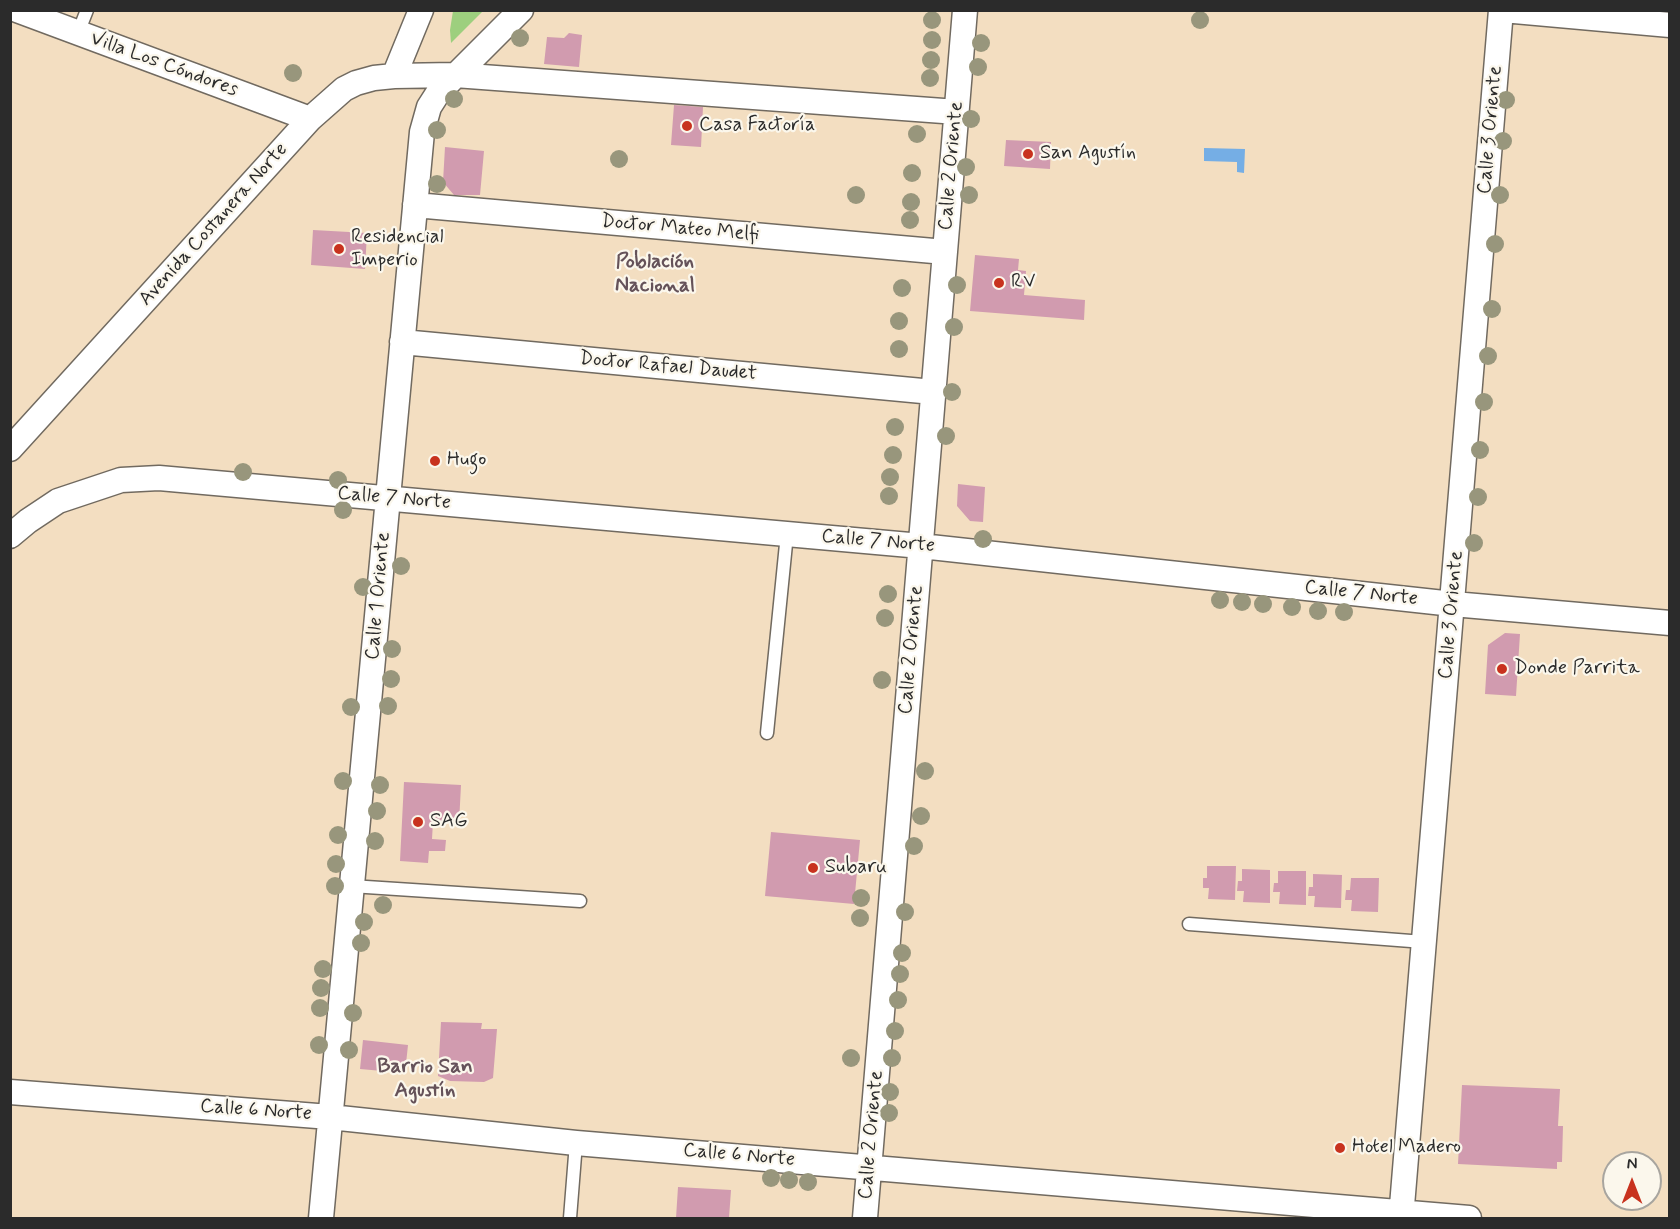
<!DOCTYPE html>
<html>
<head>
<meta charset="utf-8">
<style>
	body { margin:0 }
	#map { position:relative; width:1680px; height:1229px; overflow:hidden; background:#f3dec1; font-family:Mynerve,sans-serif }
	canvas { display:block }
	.frame { position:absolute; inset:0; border:12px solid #2b2b2b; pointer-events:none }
	.north { position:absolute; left:1602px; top:1151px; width:60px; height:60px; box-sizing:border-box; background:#fbf7ec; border:2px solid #a8a59f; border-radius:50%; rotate:0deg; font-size:16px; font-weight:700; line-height:24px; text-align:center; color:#2b2b2b }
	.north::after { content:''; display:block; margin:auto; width:21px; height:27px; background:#c8321e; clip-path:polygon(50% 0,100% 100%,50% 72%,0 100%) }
</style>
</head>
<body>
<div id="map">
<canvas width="1680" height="1229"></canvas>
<div class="frame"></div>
<div class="north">N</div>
</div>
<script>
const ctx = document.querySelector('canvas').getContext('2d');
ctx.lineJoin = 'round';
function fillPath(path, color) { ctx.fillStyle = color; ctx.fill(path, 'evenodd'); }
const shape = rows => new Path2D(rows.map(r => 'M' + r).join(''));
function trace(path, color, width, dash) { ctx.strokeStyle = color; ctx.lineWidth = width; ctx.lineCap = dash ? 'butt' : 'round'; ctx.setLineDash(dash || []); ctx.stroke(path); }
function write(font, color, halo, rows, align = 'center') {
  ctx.font = font + ' Mynerve,sans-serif'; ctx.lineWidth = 4.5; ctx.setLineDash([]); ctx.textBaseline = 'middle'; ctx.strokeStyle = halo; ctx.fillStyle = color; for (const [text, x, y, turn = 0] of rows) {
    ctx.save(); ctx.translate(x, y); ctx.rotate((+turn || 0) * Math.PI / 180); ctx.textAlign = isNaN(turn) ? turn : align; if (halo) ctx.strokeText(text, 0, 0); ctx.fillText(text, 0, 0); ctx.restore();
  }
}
const green = shape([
	[453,11,483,11,451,43,450,30]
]);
const water = shape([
	[1204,148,1245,149,1244,173,1237,172,1237,162,1204,161]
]);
const building = shape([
	[569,33,582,35,579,67,544,64,547,37,564,38],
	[674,105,703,107,701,147,671,145],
	[1006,140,1051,142,1050,169,1004,166],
	[445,147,484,151,480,195,454,195,443,182],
	[313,230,367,233,365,269,311,265],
	[975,255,1019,259,1018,270,1026,271,1024,295,1085,300,1084,320,970,311],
	[958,484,985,487,983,522,970,521,957,506],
	[1505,633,1520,634,1516,696,1485,694,1488,645],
	[404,782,461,785,459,823,433,822,432,839,446,840,445,851,429,851,428,863,400,861],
	[771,832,860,840,854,904,765,896],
	[1207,866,1236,866,1235,900,1208,899,1209,888,1203,888,1203,878,1207,878],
	[1242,869,1270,870,1270,903,1243,902,1244,891,1237,891,1238,881,1242,881],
	[1278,871,1306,871,1306,905,1279,904,1280,892,1273,892,1274,883,1278,883],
	[1313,874,1342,875,1341,908,1314,907,1315,896,1308,896,1309,887,1313,887],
	[1351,878,1379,878,1378,912,1351,911,1352,900,1345,900,1346,890,1350,890],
	[441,1022,482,1023,481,1029,497,1029,493,1078,484,1082,450,1081,438,1076],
	[363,1040,408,1045,405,1073,360,1069],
	[1462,1085,1560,1089,1558,1126,1563,1126,1562,1162,1557,1162,1557,1169,1458,1164],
	[678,1187,731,1190,729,1218,676,1218]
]);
const service = shape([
	[78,33,87,10],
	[767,733,787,534],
	[351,886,580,901],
	[1189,924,1424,942],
	[570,1218,576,1143]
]);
const minor = shape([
	[17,10,310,119],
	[1503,10,1670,25],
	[394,76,421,10],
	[415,205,945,252],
	[402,342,933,392],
	[10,449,310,119,344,89,356,83,374,78,394,76,455,75,957,112],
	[10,536,28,521,58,501,121,480,159,478,921,546,1453,604,1670,623],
	[10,1092,330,1117,576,1143,1469,1218],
	[321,1218,422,132,429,107,438,93,521,10],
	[865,1218,965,10],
	[1401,1218,1501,10]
]);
const trees = [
	[932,20],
	[1200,20],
	[520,38],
	[932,40],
	[981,43],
	[931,60],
	[978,67],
	[293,73],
	[930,78],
	[454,99],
	[1506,100],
	[971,119],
	[437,130],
	[917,134],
	[1503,141],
	[619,159],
	[966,167],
	[912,173],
	[437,184],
	[856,195],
	[969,195],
	[1500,195],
	[911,202],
	[910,220],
	[1495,244],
	[957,285],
	[902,288],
	[1492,309],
	[899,321],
	[954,327],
	[899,349],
	[1488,356],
	[952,392],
	[1484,402],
	[895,427],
	[946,436],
	[1480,450],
	[893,455],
	[243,472],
	[890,477],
	[338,480],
	[889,496],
	[1478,497],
	[343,510],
	[983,539],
	[1474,543],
	[401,566],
	[363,587],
	[888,594],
	[1220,600],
	[1242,602],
	[1263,604],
	[1292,607],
	[1318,611],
	[1344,612],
	[885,618],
	[392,649],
	[391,679],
	[882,680],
	[388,706],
	[351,707],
	[925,771],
	[343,781],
	[380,785],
	[377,811],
	[921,816],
	[338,835],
	[375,841],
	[914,846],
	[336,864],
	[335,886],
	[861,898],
	[383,905],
	[905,912],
	[860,918],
	[364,922],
	[361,943],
	[902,953],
	[323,969],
	[900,974],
	[321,988],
	[898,1000],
	[320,1008],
	[353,1013],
	[895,1031],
	[319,1045],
	[349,1050],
	[851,1058],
	[892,1058],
	[890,1092],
	[889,1113],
	[771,1178],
	[789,1180],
	[808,1182]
];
const markers = [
	[687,126,6,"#c8321e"],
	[1028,154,6,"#c8321e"],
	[339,249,6,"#c8321e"],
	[999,283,6,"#c8321e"],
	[435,461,6,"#c8321e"],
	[1502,669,6,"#c8321e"],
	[418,822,6,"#c8321e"],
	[813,868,6,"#c8321e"],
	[1340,1148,6,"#c8321e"]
];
const streetNames = [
	["Villa Los Cóndores",164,65,20],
	["Calle 3 Oriente",1491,130,-85],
	["Calle 2 Oriente",952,166,-85],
	["Avenida Costanera Norte",214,225,-48],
	["Doctor Mateo Melfi",680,229,5],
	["Doctor Rafael Daudet",668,367,5],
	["Calle 7 Norte",394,499,5],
	["Calle 7 Norte",878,542,5],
	["Calle 7 Norte",1361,594,6],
	["Calle 1 Oriente",379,596,-85],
	["Calle 3 Oriente",1452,615,-85],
	["Calle 2 Oriente",912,650,-85],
	["Calle 6 Norte",256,1111,4],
	["Calle 2 Oriente",872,1135,-85],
	["Calle 6 Norte",739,1156,5]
];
const poiNames = [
	["Casa Factoría",699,126],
	["San Agustín",1040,154],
	["Residencial",351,238],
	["Imperio",351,261],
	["RV",1011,283],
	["Hugo",447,461],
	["Donde Parrita",1514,669],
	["SAG",430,822],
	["Subaru",825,868],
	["Hotel Madero",1352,1148]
];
const neighbourhoodNames = [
	["Población",655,263],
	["Nacional",655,287],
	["Barrio San",425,1068],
	["Agustín",425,1092]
];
fillPath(green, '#9dcf7e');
fillPath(water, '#75aee5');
fillPath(building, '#d19baf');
trace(service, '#716a60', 15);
trace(minor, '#716a60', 27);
trace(service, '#fff', 12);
trace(minor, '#fff', 24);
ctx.fillStyle = '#98967c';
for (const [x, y] of trees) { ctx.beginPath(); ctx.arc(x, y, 9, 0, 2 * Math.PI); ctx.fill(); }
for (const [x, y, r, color] of markers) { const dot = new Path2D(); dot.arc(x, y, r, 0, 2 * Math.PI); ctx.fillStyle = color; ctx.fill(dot); trace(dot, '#fbf7ec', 2); }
write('20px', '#2b2b2b', '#fbf7ec', streetNames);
write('20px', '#2b2b2b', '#fbf7ec', poiNames, 'left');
write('bold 21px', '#655259', '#fbf7ec', neighbourhoodNames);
</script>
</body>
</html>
